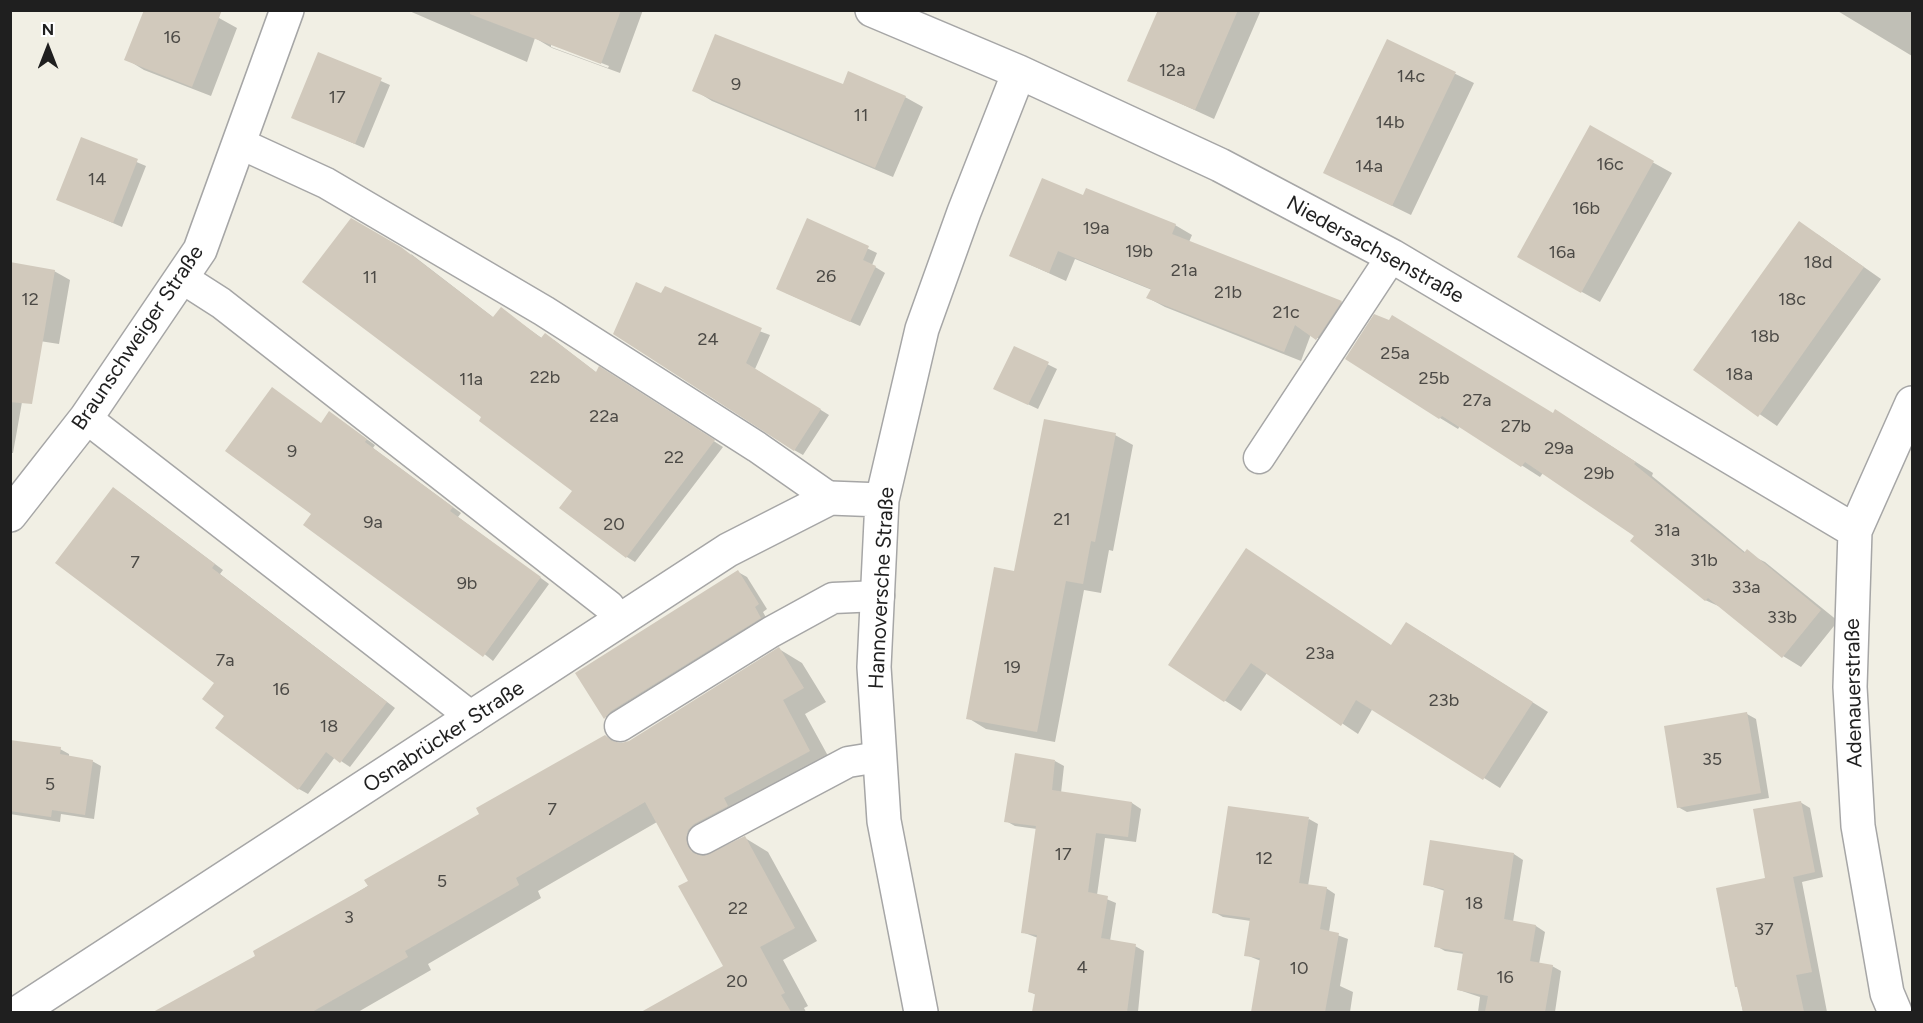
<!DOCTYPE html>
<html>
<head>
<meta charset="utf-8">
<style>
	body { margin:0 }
	#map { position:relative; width:1923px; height:1023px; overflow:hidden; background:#f1efe4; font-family:Figtree,sans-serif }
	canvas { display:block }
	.frame { position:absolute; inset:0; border:12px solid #1f1f1f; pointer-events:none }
	.north { position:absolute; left:18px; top:18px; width:60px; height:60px; -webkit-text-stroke:4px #fff; paint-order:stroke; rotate:0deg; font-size:16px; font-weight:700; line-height:24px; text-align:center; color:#1f1f1f }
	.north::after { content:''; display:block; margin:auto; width:21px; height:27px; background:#1f1f1f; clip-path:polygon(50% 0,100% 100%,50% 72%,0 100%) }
</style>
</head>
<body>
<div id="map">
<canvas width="1923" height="1023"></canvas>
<div class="frame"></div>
<div class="north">N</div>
</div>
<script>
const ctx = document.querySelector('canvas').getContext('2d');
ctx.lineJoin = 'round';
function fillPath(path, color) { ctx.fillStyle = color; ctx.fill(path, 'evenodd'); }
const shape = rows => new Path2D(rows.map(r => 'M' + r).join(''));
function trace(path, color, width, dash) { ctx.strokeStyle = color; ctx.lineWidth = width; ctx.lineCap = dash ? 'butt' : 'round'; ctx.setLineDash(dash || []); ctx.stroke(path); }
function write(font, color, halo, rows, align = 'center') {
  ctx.font = font + ' Figtree,sans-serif'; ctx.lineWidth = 6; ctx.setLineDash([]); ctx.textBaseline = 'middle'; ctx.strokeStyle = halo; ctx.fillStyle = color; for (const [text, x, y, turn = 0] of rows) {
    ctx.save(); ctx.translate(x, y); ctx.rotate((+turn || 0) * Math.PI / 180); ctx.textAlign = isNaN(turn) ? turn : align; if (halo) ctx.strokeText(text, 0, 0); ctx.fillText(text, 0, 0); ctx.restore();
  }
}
const shadow = shape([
	[407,10,643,10,620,73,552,48,535,38,527,62],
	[551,43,609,66,608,68,551,47],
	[1159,10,1261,10,1214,119,1129,80],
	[1836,10,1912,10,1912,56],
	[219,18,237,28,211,96,144,70,126,59],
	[1388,41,1474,83,1411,215,1325,173],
	[319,54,390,85,364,148,293,117],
	[843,86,905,97,923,107,893,177,712,101,694,90],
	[1591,128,1672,173,1600,302,1519,257],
	[82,139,146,166,122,227,58,199],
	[1084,196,1175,225,1192,235,1189,242,1341,302,1357,312,1334,348,1311,334,1301,361,1165,307,1148,298,1152,290,1075,259,1066,281,1011,256],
	[808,220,877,253,872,265,885,273,860,326,786,293],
	[1817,234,1881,279,1777,426,1695,370],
	[411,254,494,318,501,309,543,339,554,340,597,373,608,373,723,447,635,562,627,557,574,491,483,416],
	[10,264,54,271,70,280,59,344,33,340,13,453,10,453],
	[662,295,770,335,755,369,829,415,803,455,794,450],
	[1015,348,1057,369,1038,409,1004,393],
	[1347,358,1574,422,1653,473,1652,476,1722,533,1746,553,1765,562,1838,621,1801,667,1783,656,1725,609,1705,600,1636,535,1543,473,1540,477,1460,426,1458,429,1440,418],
	[330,413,375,445,373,448,461,513,458,517,549,584,493,661,313,514,322,424],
	[1115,435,1133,445,1113,551,1109,550,1101,593,1084,590,1055,742,986,729,968,718,1016,573],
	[122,494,223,570,220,574,395,708,350,767,335,757,308,794,299,789,226,715,216,683],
	[738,572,747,577,767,609,763,612,769,623,614,723,606,718,577,673],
	[1423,633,1548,712,1500,788,1373,708,1358,734,1267,673,1241,711,1170,665,1392,646],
	[779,649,802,663,826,702,805,714,833,765,711,844,708,855,745,838,768,852,817,941,783,960,808,1006,804,1008,806,1012,698,1012,685,989,725,967,690,881,657,822,538,891,541,898,428,964,431,970,358,1012,156,1012,257,956,605,736,619,744,630,742],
	[1747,714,1756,719,1769,798,1687,812,1678,807],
	[10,741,60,749,69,754,69,757,92,761,101,766,94,819,61,814,60,822,10,814],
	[1055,761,1064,766,1061,793,1132,803,1141,809,1136,842,1105,838,1097,895,1116,903,1110,941,1135,946,1144,951,1138,1012,1033,1012,1036,995,1029,991,1038,938,1022,932,1037,829,1015,826,1006,821],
	[1800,802,1810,808,1823,877,1802,882,1827,1012,1743,1012,1718,889,1767,879],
	[1309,819,1318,824,1308,886,1326,888,1335,894,1329,932,1348,939,1340,986,1353,992,1350,1012,1253,1012,1261,961,1246,955,1251,921,1223,917,1214,912],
	[1514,854,1523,860,1513,922,1536,926,1545,932,1539,964,1552,966,1561,971,1555,1012,1478,1012,1480,997,1459,990,1464,954,1445,951,1436,946,1445,891,1424,884]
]);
const building = shape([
	[144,10,222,10,192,87,124,60],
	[470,10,621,10,601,64,470,14],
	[1158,10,1238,10,1195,110,1127,81],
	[715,34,843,84,848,71,906,96,875,168,692,91],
	[1387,39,1456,72,1392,206,1323,173],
	[318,52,382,78,355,144,291,118],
	[1590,125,1654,161,1581,293,1517,257],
	[81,137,138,159,113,223,56,200],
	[1042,178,1083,195,1086,188,1176,224,1172,234,1342,301,1316,340,1295,325,1284,352,1146,298,1151,289,1058,251,1049,273,1009,256],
	[351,218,401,247,493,317,501,307,541,338,545,333,596,372,599,366,715,440,626,558,559,508,572,491,479,421,481,417,302,282],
	[807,218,869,246,863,260,876,266,850,322,776,289],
	[1799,221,1864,267,1758,417,1693,370],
	[10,262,55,270,32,404,10,402],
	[636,282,661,293,665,286,762,328,746,363,821,409,794,451,613,334],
	[1374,314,1389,320,1392,315,1553,413,1555,409,1636,462,1634,464,1704,521,1744,553,1747,549,1821,610,1782,658,1708,598,1705,601,1630,541,1634,536,1525,462,1521,467,1442,416,1439,419,1345,359],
	[1014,346,1049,362,1028,405,993,389],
	[272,387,321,423,329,411,367,439,365,442,453,507,450,511,541,577,483,657,303,525,311,514,225,451],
	[1044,419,1116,433,1095,542,1091,541,1083,584,1066,581,1037,732,966,719,994,567,1014,571],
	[113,487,215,564,212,568,387,702,340,763,326,752,298,790,215,728,224,716,202,699,214,683,55,563],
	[1246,548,1391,645,1406,622,1533,702,1483,780,1356,700,1341,726,1251,663,1224,702,1168,665],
	[738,570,759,604,755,607,761,618,611,711,604,719,575,673],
	[779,647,804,688,783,700,810,751,724,798,728,806,694,824,688,830,686,839,693,853,703,856,745,836,795,928,760,947,785,993,781,995,791,1012,641,1012,723,966,678,886,688,881,645,802,516,878,519,885,405,951,408,957,312,1012,153,1012,255,956,253,951,368,886,364,880,479,814,476,808,605,735,612,741,621,743,629,741],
	[1747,712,1761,793,1677,808,1664,726],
	[10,740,61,747,60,754,93,760,85,815,52,810,51,817,10,811],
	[1015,753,1055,760,1052,790,1132,802,1128,837,1096,833,1088,892,1108,896,1101,938,1136,944,1127,1012,1032,1012,1035,994,1028,992,1037,935,1021,933,1036,826,1004,822],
	[1801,801,1815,872,1793,877,1812,972,1796,975,1804,1012,1743,1012,1737,987,1735,987,1716,888,1765,878,1753,809],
	[1228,806,1309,817,1299,883,1327,887,1320,929,1339,933,1325,1012,1251,1012,1260,958,1244,956,1250,918,1212,913],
	[1430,840,1514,853,1504,919,1536,925,1530,961,1553,965,1545,1012,1485,1012,1488,996,1457,990,1463,952,1434,947,1444,889,1423,885]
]);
const service = shape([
	[239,143,326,183,544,311,757,447,830,498],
	[182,278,221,303,609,606,619,622],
	[86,418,473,718],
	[1259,458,1392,256],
	[620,726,771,632,833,598,879,596],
	[703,839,848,762,879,757]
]);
const minor = shape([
	[872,10,1019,72,1220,165,1392,256,1855,531],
	[10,515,86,418,200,250,287,10],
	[19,1012,728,550,830,498,882,500],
	[921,1012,884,821,874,667,882,500,922,329,964,212,1019,72],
	[1895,1012,1887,993,1858,826,1850,687,1855,531,1912,403]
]);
const numberNames = [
	["16",172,38],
	["12a",1172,71],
	["14c",1411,77],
	["9",736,85],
	["17",337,98],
	["11",861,116],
	["14b",1390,123],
	["16c",1610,165],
	["14a",1369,167],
	["14",97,180],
	["16b",1586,209],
	["19a",1096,229],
	["19b",1139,252],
	["16a",1562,253],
	["18d",1818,263],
	["21a",1184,271],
	["26",826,277],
	["11",370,278],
	["21b",1228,293],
	["12",30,300],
	["18c",1792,300],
	["21c",1286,313],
	["18b",1765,337],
	["24",708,340],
	["25a",1395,354],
	["18a",1739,375],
	["22b",545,378],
	["25b",1434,379],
	["11a",471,380],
	["27a",1477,401],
	["22a",604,417],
	["27b",1516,427],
	["29a",1559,449],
	["9",292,452],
	["22",674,458],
	["29b",1599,474],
	["21",1062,520],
	["9a",373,523],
	["20",614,525],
	["31a",1667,531],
	["31b",1704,561],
	["7",135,563],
	["9b",467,584],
	["33a",1746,588],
	["33b",1782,618],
	["23a",1320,654],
	["7a",225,661],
	["19",1012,668],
	["16",281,690],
	["23b",1444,701],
	["18",329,727],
	["35",1712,760],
	["5",50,785],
	["7",552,810],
	["17",1063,855],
	["12",1264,859],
	["5",442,882],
	["18",1474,904],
	["22",738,909],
	["3",349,918],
	["37",1764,930],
	["4",1082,968],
	["10",1299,969],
	["16",1505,978],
	["20",737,982]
];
const streetNames = [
	["Niedersachsenstraße",1375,250,29],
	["Braunschweiger Straße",138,338,-56],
	["Hannoversche Straße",882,588,-87],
	["Adenauerstraße",1854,693,-91],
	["Osnabrücker Straße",444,737,-33]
];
fillPath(shadow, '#0003');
fillPath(building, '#d1c9bc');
trace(service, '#a6a6a6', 33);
trace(minor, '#a6a6a6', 36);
trace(service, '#fff', 30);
trace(minor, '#fff', 33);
write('18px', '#4c4a46', null, numberNames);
write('21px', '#1f1f1f', '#fff', streetNames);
</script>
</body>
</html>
